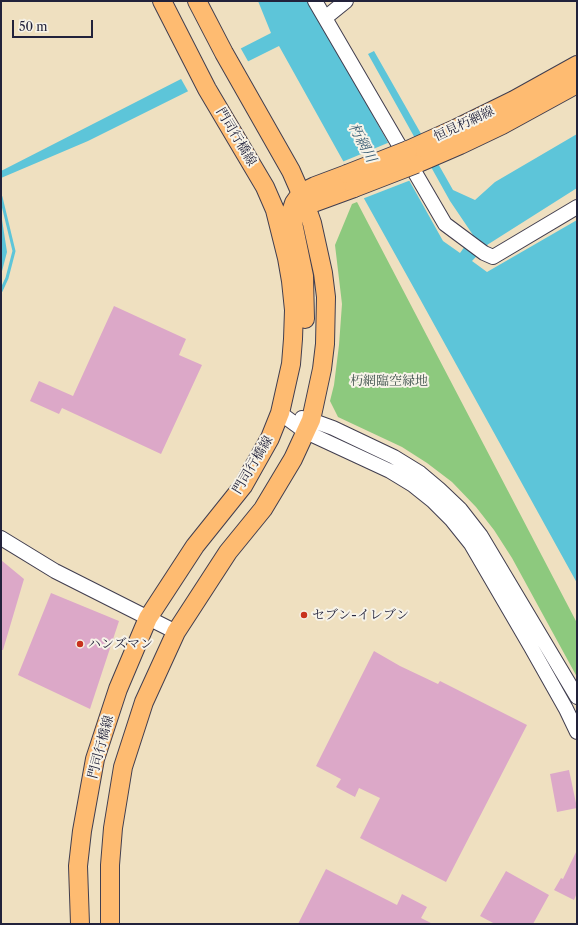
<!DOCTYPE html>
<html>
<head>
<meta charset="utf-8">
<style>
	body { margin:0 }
	#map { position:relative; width:578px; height:925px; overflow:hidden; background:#efe0c0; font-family:"Libre Caslon Text",serif }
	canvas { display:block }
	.frame { position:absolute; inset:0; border:2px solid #22223b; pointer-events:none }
	.scale { position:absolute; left:12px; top:20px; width:81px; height:18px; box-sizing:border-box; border:2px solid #22223b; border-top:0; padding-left:5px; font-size:12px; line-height:14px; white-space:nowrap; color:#22223b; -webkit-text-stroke:3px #f7f3e8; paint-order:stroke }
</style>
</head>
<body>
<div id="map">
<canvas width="578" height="925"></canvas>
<div class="frame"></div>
<div class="scale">50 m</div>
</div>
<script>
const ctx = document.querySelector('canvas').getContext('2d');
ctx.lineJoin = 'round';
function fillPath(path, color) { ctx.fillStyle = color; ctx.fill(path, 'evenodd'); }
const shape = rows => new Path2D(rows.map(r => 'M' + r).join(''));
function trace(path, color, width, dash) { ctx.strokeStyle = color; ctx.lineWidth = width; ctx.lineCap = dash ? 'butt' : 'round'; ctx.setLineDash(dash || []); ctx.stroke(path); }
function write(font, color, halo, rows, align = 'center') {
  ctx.font = font + ' "Libre Caslon Text","Noto Serif JP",serif'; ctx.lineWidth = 4; ctx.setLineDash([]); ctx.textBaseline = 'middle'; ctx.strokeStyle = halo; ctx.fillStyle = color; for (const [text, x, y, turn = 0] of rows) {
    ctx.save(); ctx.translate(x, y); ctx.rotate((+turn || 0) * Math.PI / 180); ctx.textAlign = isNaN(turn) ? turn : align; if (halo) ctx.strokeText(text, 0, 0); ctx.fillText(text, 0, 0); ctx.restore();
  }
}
const green = shape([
	[357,202,577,623,577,677,512,558,494,530,476,507,452,482,427,463,402,447,338,417,330,401,334,385,339,345,342,304,335,245,352,204]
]);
const water = shape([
	[258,1,309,1,443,241,460,253,473,235,450,201,368,54,374,51,453,190,475,200,495,182,577,134,577,188,487,245,472,261,487,272,577,220,577,583,420,299,279,46,88,141,1,178,1,171,271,33],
	[1,213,7,252,1,275]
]);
const pier = shape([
	[240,47,249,63,189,93,180,77],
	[390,142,411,180,362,199,342,162]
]);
const stream = shape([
	[1,197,14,251,7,278,1,291]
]);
const building = shape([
	[114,306,186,339,179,355,202,365,161,454,62,408,59,414,30,401,39,381,73,396],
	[1,560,24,579,3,650,1,650],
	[51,593,119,621,90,709,18,675],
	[374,651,400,666,438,684,440,681,527,725,446,882,360,838,380,798,359,788,355,797,336,787,341,779,316,766],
	[569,770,577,808,557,812,550,774],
	[577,850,577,893,574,900,554,890,561,878,563,879],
	[326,869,397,905,402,894,427,907,421,918,433,924,298,924],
	[506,871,549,895,533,924,495,924,480,916]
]);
const minor = shape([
	[315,1,445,224,484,253,493,257,577,207],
	[325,18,346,1],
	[280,413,306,432,390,471,413,485,433,501,451,519,471,544,531,647,566,709,577,732],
	[302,418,311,420,333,428,394,457,420,473,439,489,460,509,481,536,577,697],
	[1,538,55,571,176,632]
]);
const major = shape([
	[408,150,457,128,514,100,577,65],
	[416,164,460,145,502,125,577,84],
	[294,203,313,203,354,188],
	[305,319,304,276,292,218,292,209,294,203,301,193,315,186,347,174],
	[80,924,78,866,82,831,95,759,118,689,148,618,195,546,243,486,270,438,280,413,291,364,293,339,294,310,291,281,287,258,275,210,265,187,207,89,162,1],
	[110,924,110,865,113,828,123,767,144,702,176,632,228,552,263,509,293,459,311,420,322,369,325,344,326,297,323,273,312,223,305,203,291,171,224,53,197,1]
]);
const majorBridge = shape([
	[347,174,408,150],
	[354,188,416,164]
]);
const markers = [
	[304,615,4,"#c8321e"],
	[80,644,4,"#c8321e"]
];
const streetNames = [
	["恒見朽網線",464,124,-25],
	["門司行橋線",236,137,59],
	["門司行橋線",253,465,-59],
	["門司行橋線",101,747,-75]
];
const parkNames = [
	["朽網臨空緑地",389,381]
];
const poiNames = [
	["セブン-イレブン",312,615],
	["ハンズマン",88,644]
];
const waterNames = [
	["朽網川",362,143,62]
];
fillPath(green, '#8dc97e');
fillPath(water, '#5dc5d9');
fillPath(pier, '#efe0c0');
trace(stream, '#5dc5d9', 3);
fillPath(building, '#dca8c8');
trace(minor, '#413e4f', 16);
trace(major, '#413e4f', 20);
trace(minor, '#fff', 14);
trace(major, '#febb71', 18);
trace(majorBridge, '#413e4f', 20, []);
trace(majorBridge, '#febb71', 18);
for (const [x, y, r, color] of markers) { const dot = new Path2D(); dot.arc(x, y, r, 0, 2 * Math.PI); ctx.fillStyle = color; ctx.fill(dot); trace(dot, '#f7f3e8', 1.5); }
write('13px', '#22223b', '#f7f3e8', streetNames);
write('13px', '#42544f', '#f7f3e8', parkNames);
write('13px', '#22223b', '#f7f3e8', poiNames, 'left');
write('italic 14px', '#375b72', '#f7f3e8', waterNames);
</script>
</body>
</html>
